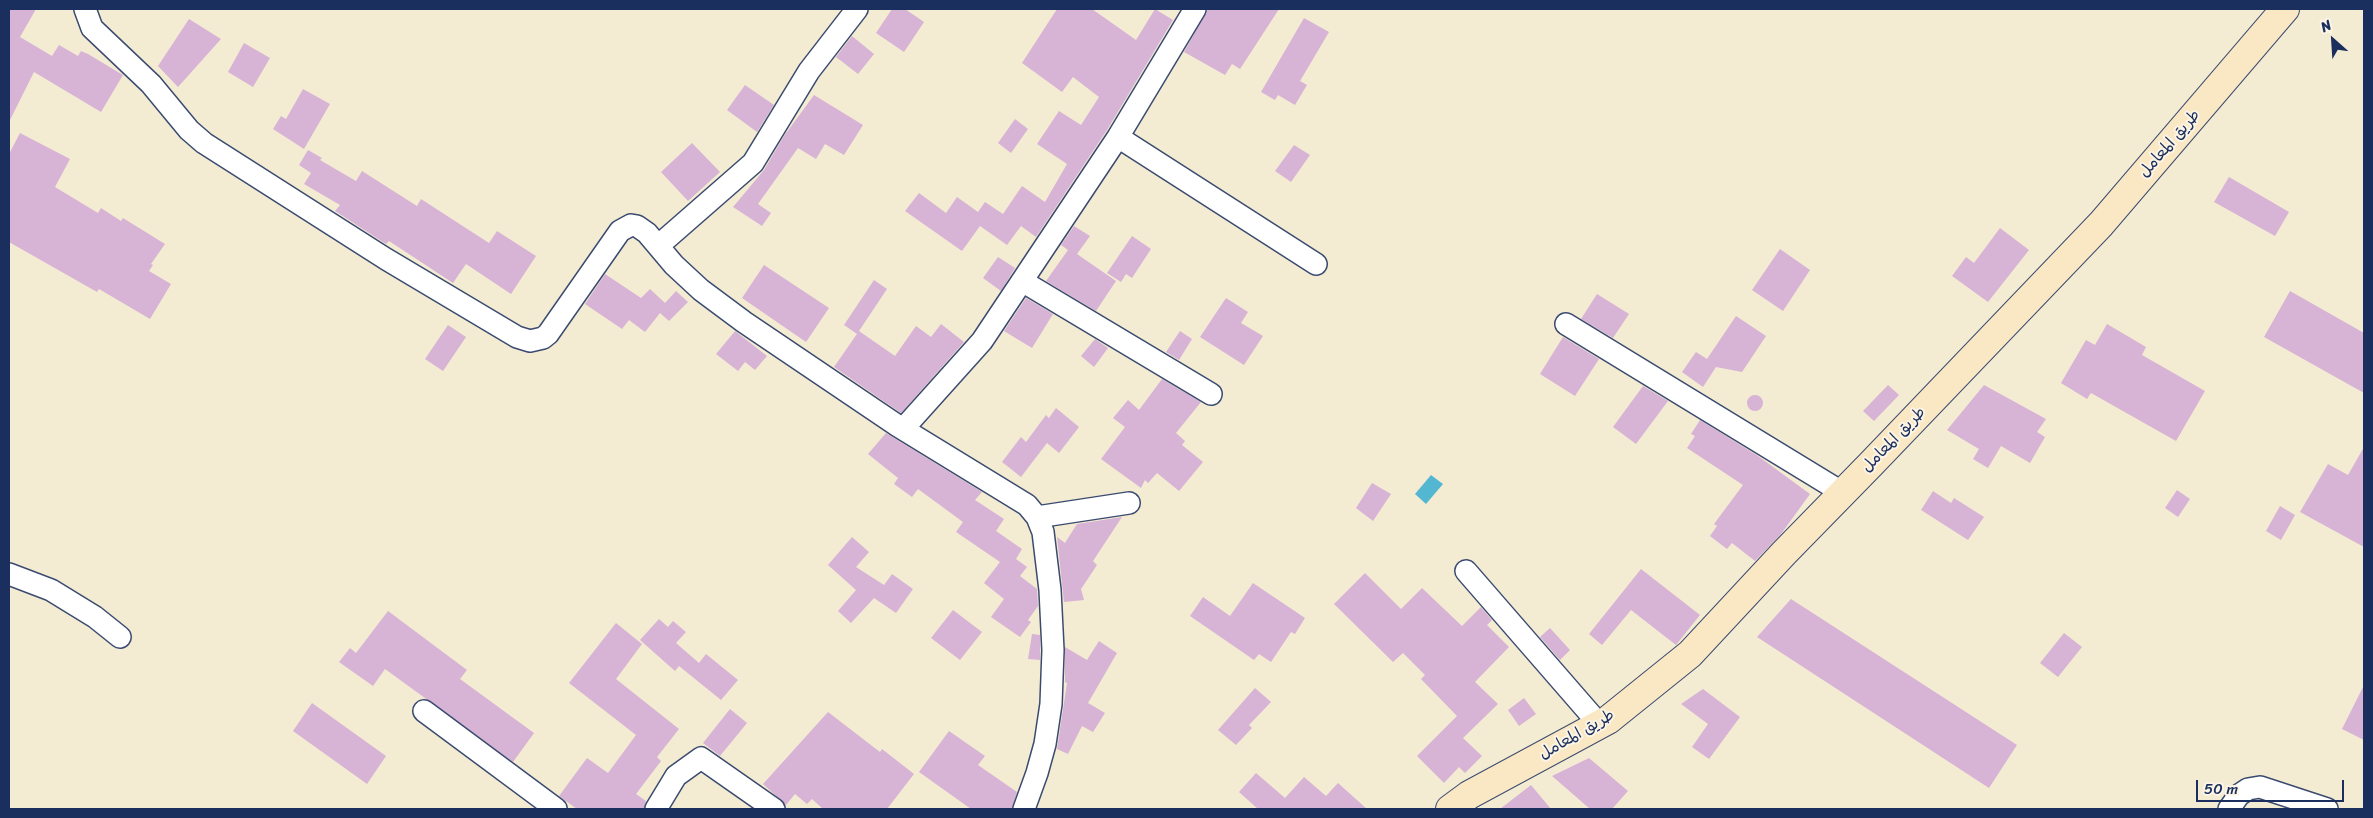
<!DOCTYPE html>
<html>
<head>
<meta charset="utf-8">
<style>
	body { margin:0 }
	#map { position:relative; width:2373px; height:818px; overflow:hidden; background:#f3ecd3; font-family:Sriracha,sans-serif }
	canvas { display:block }
	.frame { position:absolute; inset:0; border:10px solid #1b2f5e; pointer-events:none }
	.north { position:absolute; left:2308px; top:15px; width:50px; height:50px; -webkit-text-stroke:4px #fcf5e5; paint-order:stroke; rotate:334deg; font-size:14px; font-weight:700; line-height:20px; text-align:center; color:#1b2f5e }
	.north::after { content:''; display:block; margin:auto; width:18px; height:22px; background:#1b2f5e; clip-path:polygon(50% 0,100% 100%,50% 72%,0 100%) }
	.scale { position:absolute; left:2196px; top:780px; width:148px; height:22px; box-sizing:border-box; border:2px solid #1b2f5e; border-top:0; padding-left:6px; font-size:15px; line-height:18px; white-space:nowrap; color:#1b2f5e; -webkit-text-stroke:4px #fcf5e5; paint-order:stroke }
</style>
</head>
<body>
<div id="map">
<canvas width="2373" height="818"></canvas>
<div class="frame"></div>
<div class="north">N</div>
<div class="scale">50 m</div>
</div>
<script>
const ctx = document.querySelector('canvas').getContext('2d');
ctx.lineJoin = 'round';
function fillPath(path, color) { ctx.fillStyle = color; ctx.fill(path, 'evenodd'); }
const shape = rows => new Path2D(rows.map(r => 'M' + r).join(''));
function trace(path, color, width, dash) { ctx.strokeStyle = color; ctx.lineWidth = width; ctx.lineCap = dash ? 'butt' : 'round'; ctx.setLineDash(dash || []); ctx.stroke(path); }
function write(font, color, halo, rows, align = 'center') {
  ctx.font = font + ' Sriracha,"Playpen Sans Arabic",sans-serif'; ctx.lineWidth = 4; ctx.setLineDash([]); ctx.textBaseline = 'middle'; ctx.strokeStyle = halo; ctx.fillStyle = color; for (const [text, x, y, turn = 0] of rows) {
    ctx.save(); ctx.translate(x, y); ctx.rotate((+turn || 0) * Math.PI / 180); ctx.textAlign = isNaN(turn) ? turn : align; if (halo) ctx.strokeText(text, 0, 0); ctx.fillText(text, 0, 0); ctx.restore();
  }
}
const water = shape([
	[1431,475,1443,484,1426,504,1415,494]
]);
const building = shape([
	[9,9,36,9,20,37,52,56,59,45,78,56,81,51,88,54,123,75,101,112,34,72,9,122],
	[892,9,905,9,924,22,904,52,876,33],
	[1057,9,1092,9,1136,40,1155,9,1173,20,1107,130,1036,237,1021,226,1007,245,980,226,962,251,905,211,919,193,946,213,957,197,978,212,985,202,1003,214,1022,186,1045,202,1067,164,1037,144,1059,111,1081,125,1099,97,1073,77,1062,92,1022,63],
	[1208,9,1279,9,1240,69,1232,64,1225,75,1184,52],
	[1304,18,1329,32,1300,81,1307,85,1295,105,1278,95,1275,100,1261,92],
	[189,19,221,39,178,87,158,66],
	[852,36,874,54,858,74,836,57],
	[244,43,270,58,253,87,228,72],
	[745,85,774,105,757,132,727,110],
	[303,89,330,104,304,149,273,129,281,116,286,119],
	[814,95,863,125,844,155,825,144,816,159,798,148,758,204,771,213,762,226,733,207,764,170,784,136],
	[1015,119,1028,129,1011,153,998,143],
	[20,133,70,159,55,187,98,213,101,208,121,221,123,218,165,244,151,264,153,265,149,271,171,284,150,319,99,289,97,292,9,242,9,154],
	[692,143,720,172,688,201,661,172],
	[1294,145,1310,155,1291,182,1275,171],
	[308,150,322,158,320,160,356,181,362,171,417,206,421,199,489,243,497,231,536,256,511,294,466,264,453,283,389,241,386,244,335,211,340,205,304,184,311,173,299,165],
	[2229,177,2289,212,2275,236,2214,202],
	[1074,226,1090,236,1077,254,1116,281,1096,311,1046,281,1068,250,1061,245],
	[2000,228,2029,250,1988,302,1952,276,1966,257,1974,263],
	[1132,236,1151,249,1132,278,1126,274,1121,282,1107,273],
	[1780,249,1810,270,1783,311,1752,290],
	[998,257,1015,268,1001,291,983,278],
	[764,265,829,308,806,342,742,298],
	[605,274,641,298,650,289,665,303,676,291,688,302,669,321,660,313,645,332,629,320,622,329,585,304],
	[874,280,887,289,857,334,844,325],
	[2290,291,2364,333,2364,393,2264,337],
	[1597,294,1629,314,1613,338,1581,319],
	[1026,298,1053,314,1032,348,1004,331],
	[1226,298,1248,312,1241,323,1263,336,1244,365,1200,337],
	[1736,316,1766,336,1742,372,1716,367,1703,387,1682,372,1696,352,1707,359],
	[941,324,964,342,901,413,834,367,859,331,895,356,916,326,931,337],
	[2107,324,2146,347,2142,355,2205,391,2176,441,2091,393,2087,399,2061,383,2086,340,2095,345],
	[448,325,466,337,443,371,425,359],
	[735,331,767,356,755,370,745,362,738,371,716,354],
	[1180,331,1192,339,1179,360,1166,352],
	[1563,337,1599,359,1575,396,1540,374],
	[1095,339,1108,348,1094,367,1081,356],
	[1162,379,1201,402,1176,433,1185,441,1182,445,1203,462,1179,491,1157,473,1148,483,1145,480,1141,488,1101,459,1125,427,1113,418,1128,400,1139,410],
	[1888,385,1899,395,1874,421,1863,411],
	[1984,385,2046,419,2037,432,2045,437,2030,463,2001,446,1988,468,1973,459,1979,449,1947,430],
	[1643,386,1668,401,1636,444,1613,427],
	'1747 403a8 8 0 1 1 16 0a8 8 0 1 1-16 0Z',
	[1056,408,1079,427,1059,453,1047,443,1021,477,1002,462,1021,437,1026,442,1046,415,1049,418],
	[1700,420,1758,456,1810,494,1781,534,1755,561,1732,543,1727,549,1710,536,1717,526,1714,524,1743,485,1687,448,1695,436,1691,434],
	[886,433,982,492,975,500,1004,519,996,531,1022,549,1016,559,1027,567,1020,576,1037,589,1038,606,1028,620,1031,622,1020,637,991,617,1004,599,984,583,1000,562,956,532,963,522,918,489,912,497,894,484,898,478,868,454],
	[2364,447,2364,547,2300,512,2328,464,2348,475],
	[1372,483,1391,494,1373,521,1356,508],
	[2177,490,2190,499,2178,517,2165,508],
	[1933,491,1951,503,1954,498,1984,517,1968,540,1921,510],
	[2280,506,2295,515,2281,540,2266,531],
	[1122,517,1093,561,1097,565,1081,589,1084,600,1064,602,1057,537,1065,543,1077,524],
	[852,537,869,552,856,567,884,585,892,574,913,589,896,613,874,598,851,623,838,611,856,590,828,565],
	[1641,569,1700,615,1676,645,1631,610,1602,645,1589,634],
	[1365,573,1401,609,1422,588,1462,626,1481,607,1492,620,1487,625,1509,647,1475,682,1498,704,1463,738,1482,756,1465,773,1459,767,1444,783,1417,756,1457,716,1421,679,1425,675,1403,653,1393,662,1334,604],
	[1253,583,1305,618,1295,634,1291,632,1271,662,1259,654,1254,660,1190,616,1203,597,1230,616],
	[1791,599,2017,745,1989,788,1757,637],
	[953,610,982,632,960,660,931,638],
	[388,611,467,670,460,679,534,733,513,762,385,669,373,686,339,662,350,648,356,653],
	[659,619,668,627,673,621,686,632,676,643,699,663,706,654,738,680,721,700,679,666,675,671,640,640],
	[616,623,642,644,616,679,679,729,657,757,661,761,636,794,646,801,644,809,577,809,559,796,587,758,608,773,636,735,569,683],
	[1550,628,1570,650,1560,660,1540,637],
	[2064,633,2082,647,2058,677,2040,663],
	[1032,634,1040,635,1040,660,1028,659],
	[1099,641,1117,653,1088,703,1105,713,1093,732,1082,726,1068,754,1057,749,1067,683,1065,682,1065,647,1087,660],
	[2364,685,2364,740,2342,729],
	[1255,688,1271,702,1249,725,1252,728,1236,745,1218,730],
	[1703,689,1740,717,1709,759,1692,747,1708,724,1681,704],
	[1524,698,1536,714,1519,726,1508,710],
	[312,703,386,756,367,784,293,731],
	[730,709,747,723,720,756,703,743],
	[828,712,880,752,882,749,914,774,887,809,823,809,812,799,807,804,795,794,786,805,763,784],
	[949,731,985,756,978,765,1017,792,1012,809,971,809,919,772],
	[1589,758,1628,791,1612,809,1590,809,1552,776],
	[1256,773,1285,798,1304,777,1326,796,1338,783,1367,809,1258,809,1239,792],
	[1531,785,1551,809,1500,809]
]);
const street = shape([
	[85,9,92,28,151,84,189,130,204,143,386,259,517,337,530,341,543,338,548,334,620,231,631,225,637,226,647,233,674,265,701,290,744,322,898,426,1027,505,1037,517,1043,532,1050,590,1053,650,1051,704,1045,744,1037,773,1024,809],
	[1118,137,1316,264],
	[658,246,753,163,809,71,857,9],
	[1022,281,1211,394],
	[1566,324,1843,493],
	[903,429,982,341,1118,137,1195,9],
	[1037,517,1129,503],
	[1466,571,1599,724],
	[9,574,51,590,95,617,120,637],
	[424,711,556,809],
	[656,809,676,776,701,758,774,809],
	[2229,809,2239,795,2248,789,2260,787,2327,809]
]);
const secondary = shape([
	[1450,809,1469,795,1608,720,1690,654,1784,553,1871,464,2101,224,2285,9]
]);
const streetNames = [
	["طريق المعامل",2170,144,-49],
	["طريق المعامل",1894,440,-46],
	["طريق المعامل",1577,735,-30]
];
fillPath(water, '#54b7d2');
fillPath(building, '#d7b3d5');
trace(street, '#3b4b70', 24);
trace(secondary, '#3b4b70', 30);
trace(street, '#fff', 21);
trace(secondary, '#fae7c3', 28);
write('16px', '#1b2f5e', '#fcf5e5', streetNames);
</script>
</body>
</html>
